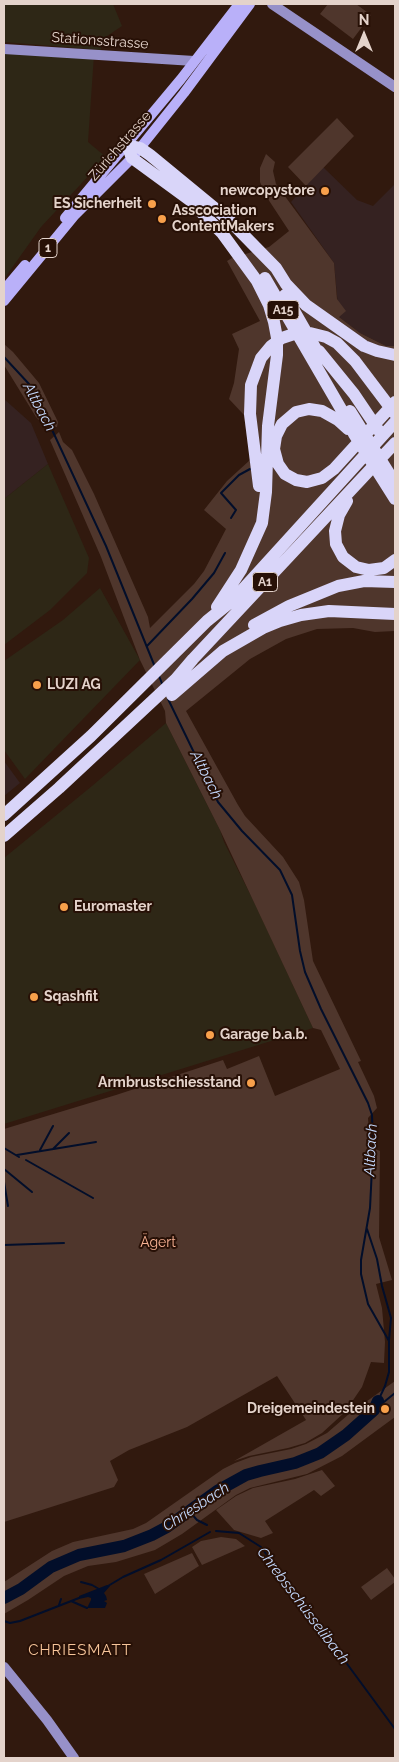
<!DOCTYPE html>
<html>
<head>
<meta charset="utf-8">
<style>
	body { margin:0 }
	#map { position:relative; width:399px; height:1762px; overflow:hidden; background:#31190e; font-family:Raleway,sans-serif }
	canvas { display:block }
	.frame { position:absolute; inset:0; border:5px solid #e4d3cb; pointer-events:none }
	.north { position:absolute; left:339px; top:10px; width:50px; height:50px; -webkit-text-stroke:4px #271006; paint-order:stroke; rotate:0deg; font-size:14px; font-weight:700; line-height:20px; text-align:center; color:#e4d3cb }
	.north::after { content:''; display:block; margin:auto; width:18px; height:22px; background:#e4d3cb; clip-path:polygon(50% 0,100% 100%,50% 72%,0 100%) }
</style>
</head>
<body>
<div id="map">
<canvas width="399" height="1762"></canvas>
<div class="frame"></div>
<div class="north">N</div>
</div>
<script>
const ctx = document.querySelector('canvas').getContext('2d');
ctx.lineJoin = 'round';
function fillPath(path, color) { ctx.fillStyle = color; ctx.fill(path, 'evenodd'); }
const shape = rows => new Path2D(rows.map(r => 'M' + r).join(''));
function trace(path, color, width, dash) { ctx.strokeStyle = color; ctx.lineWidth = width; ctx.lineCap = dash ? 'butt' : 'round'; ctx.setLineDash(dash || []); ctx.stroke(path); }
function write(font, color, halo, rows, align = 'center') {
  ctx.font = font + ' Raleway,sans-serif'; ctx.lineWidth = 4; ctx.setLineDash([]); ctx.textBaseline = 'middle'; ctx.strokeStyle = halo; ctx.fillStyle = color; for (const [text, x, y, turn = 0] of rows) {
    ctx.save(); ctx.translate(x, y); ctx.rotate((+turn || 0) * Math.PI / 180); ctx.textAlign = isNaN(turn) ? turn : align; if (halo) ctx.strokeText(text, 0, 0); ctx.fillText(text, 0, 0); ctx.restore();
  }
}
const commercial = shape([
	[323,167,357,200,373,206,395,184,395,346,386,346,360,333,339,317,334,263,291,202],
	[4,399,31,423,48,464,4,499],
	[4,761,20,783,4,796]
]);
const industrial = shape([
	[4,4,113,4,122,26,101,40,101,50,4,42],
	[4,49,94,55,88,142,106,157,41,227,4,279],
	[48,464,89,558,87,573,50,610,4,645,4,499],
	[100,588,140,660,25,779,4,750,4,661,63,620],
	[166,723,220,830,224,842,256,906,313,1028,4,1124,4,858,92,786]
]);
const green = shape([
	[328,4,356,4,371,15,353,39,320,14],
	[337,118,354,136,306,186,288,167],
	[266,154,275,162,273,171,276,184,334,263,337,299,346,311,339,317,360,333,386,346,395,346,395,631,375,632,353,628,317,629,286,639,250,659,186,711,238,805,245,816,283,857,299,882,304,900,313,961,361,1061,358,1062,374,1096,377,1108,368,1118,370,1147,380,1151,379,1237,392,1280,376,1284,382,1308,385,1342,384,1363,371,1362,362,1387,345,1412,322,1433,305,1443,288,1448,249,1456,234,1461,306,1420,277,1376,187,1427,129,1450,110,1461,118,1480,114,1487,4,1522,4,1129,116,1095,223,1060,227,1069,259,1056,275,1096,340,1069,321,1030,313,1028,220,830,166,723,165,711,140,660,101,557,50,440,59,432,63,442,72,450,94,494,148,617,150,628,194,584,204,571,226,529,204,510,227,481,250,460,244,415,229,399,234,383,239,349,232,334,260,321,227,261,232,258,269,247,289,231,266,196,260,182,260,168],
	[4,344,13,352,39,383,58,422,57,427,47,428,36,417,4,365],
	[395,1381,395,1417,342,1456,307,1474,250,1488,236,1495,182,1534,155,1550,116,1562,88,1566,64,1576,28,1600,4,1614,4,1582,52,1551,73,1542,133,1529,146,1523,223,1469,235,1463,251,1457,291,1449,306,1444,327,1433,349,1414],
	[322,1470,335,1486,321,1496,314,1490,265,1521,273,1533,261,1538,234,1530,216,1510,236,1496,253,1488,295,1479],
	[221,1537,236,1539,245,1546,202,1565,192,1547,201,1541],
	[192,1553,199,1566,155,1594,144,1574],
	[387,1568,395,1579,395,1582,371,1600,361,1587]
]);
const water = shape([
	[107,1585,110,1586,104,1593,106,1596,107,1600,104,1601,107,1603,105,1608,87,1608,91,1600,91,1598,88,1597,79,1599,79,1596]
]);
const stream = shape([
	[4,357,29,384,41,406,106,546,155,667],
	[231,518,236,510,221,493,239,475,250,469],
	[147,646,192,599,214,573,225,553],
	[159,676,163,686],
	[168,699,218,802,242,831,280,870,292,895,300,951,305,972,321,1009,368,1103,372,1115,373,1148,370,1208,361,1260,361,1274,368,1304,389,1341,389,1372,385,1386,378,1401],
	[4,1148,19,1157],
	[53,1149,69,1133],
	[40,1150,53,1126],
	[17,1155,96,1142],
	[26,1160,93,1198],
	[4,1169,32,1192],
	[4,1182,8,1206],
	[367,1229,377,1259,382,1286,391,1318,389,1340],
	[4,1245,64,1243],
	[374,1410,395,1393],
	[190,1512,197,1520,207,1525],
	[216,1531,239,1533,261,1547,395,1729],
	[81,1582,92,1585,99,1589],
	[108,1586,123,1577,161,1560,210,1532],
	[71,1601,87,1608],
	[59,1605,61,1599],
	[4,1621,10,1623,20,1621,79,1598]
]);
const river = shape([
	[4,1598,21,1589,51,1567,79,1555,124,1546,152,1535,167,1527,217,1491,246,1475,260,1471,295,1463,320,1453,346,1435,374,1410,378,1401]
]);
const secondary = shape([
	[272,4,395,87],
	[4,49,194,61],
	[4,1667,47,1720,74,1758]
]);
const primary = shape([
	[65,218,181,79,239,4],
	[4,290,25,265],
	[4,301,74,216,132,158,184,93,250,4]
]);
const highway = shape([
	[127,145,132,158,199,207],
	[127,145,140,148,150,155,229,220,276,268,286,284,306,305,364,346,377,351,395,355],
	[192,203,222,233,257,281,269,305,274,322,277,338,277,355,268,426,266,492,262,523,241,570,217,607],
	[265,278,341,409,354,434,395,499],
	[285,295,321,358],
	[319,351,354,394,379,431],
	[350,411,395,483],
	[348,429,338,420,322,411,309,409,296,412,282,424,276,436,274,449,278,464,285,474,296,480,307,482,322,478,334,469,395,402],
	[259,486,250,414,251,385,261,358,271,346,282,338,294,334,310,333,326,337,337,343,355,361,395,414],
	[347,501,339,515,335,531,336,544,343,557,356,567,369,570,384,568,395,560],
	[254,625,289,606,338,586,364,581,395,582],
	[172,695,223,651,263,628,280,621,301,615,329,611,395,614],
	[4,815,91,736,207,621,233,600,395,422],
	[4,836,59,788,176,679,193,659,395,443]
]);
const markers = [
	[325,191,5,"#f8a04b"],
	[152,204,5,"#f8a04b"],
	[162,219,5,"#f8a04b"],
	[37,685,5,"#f8a04b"],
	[64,907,5,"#f8a04b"],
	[34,997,5,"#f8a04b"],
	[210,1035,5,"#f8a04b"],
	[251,1083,5,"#f8a04b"],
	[385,1409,5,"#f8a04b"]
];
const shields = [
	[48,248,18],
	[283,310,32],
	[265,582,25]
];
const shieldNames = [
	["1",48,248],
	["A15",283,310],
	["A1",265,582]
];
const streetNames = [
	["Stationsstrasse",100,41,4],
	["Zürichstrasse",120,146,-49]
];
const poiNames = [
	["newcopystore",315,191,"right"],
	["ES Sicherheit",142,204,"right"],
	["Asscociation",172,211],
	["ContentMakers",172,227],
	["LUZI AG",47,685],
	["Euromaster",74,907],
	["Sqashfit",44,997],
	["Garage b.a.b.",220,1035],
	["Armbrustschiesstand",241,1083,"right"],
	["Dreigemeindestein",375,1409,"right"]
];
const parkNames = [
	["Ägert",158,1243]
];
const waterNames = [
	["Altbach",39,407,62],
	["Altbach",206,775,63],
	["Altbach",371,1150,-87],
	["Chriesbach",196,1507,-33],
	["Chrebsschüsselibach",303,1606,53]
];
const neighbourhoodNames = [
	["CHRIESMATT",80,1650]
];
fillPath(commercial, '#352221');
fillPath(industrial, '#2e2716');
fillPath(green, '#4f362c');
fillPath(water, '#020e2a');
trace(stream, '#020e2a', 2);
trace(river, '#020e2a', 12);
trace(secondary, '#9791c9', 10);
trace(primary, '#b9b0f9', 10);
trace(highway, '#d9d5f9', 12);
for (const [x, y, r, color] of markers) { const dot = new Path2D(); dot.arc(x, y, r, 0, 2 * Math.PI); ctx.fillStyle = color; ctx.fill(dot); trace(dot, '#271006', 2); }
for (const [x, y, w] of shields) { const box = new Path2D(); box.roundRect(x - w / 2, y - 9.5, w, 19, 4); ctx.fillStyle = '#271006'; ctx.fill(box); trace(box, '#e4d3cb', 1); }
write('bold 12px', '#e4d3cb', null, shieldNames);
write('14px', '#e4d3cb', '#271006', streetNames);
write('bold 14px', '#e4d3cb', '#271006', poiNames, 'left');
write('14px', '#f8b294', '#271006', parkNames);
write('italic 15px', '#c4d9fd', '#271006', waterNames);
ctx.letterSpacing = '1px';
write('15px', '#f7c59a', '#271006', neighbourhoodNames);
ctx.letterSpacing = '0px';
</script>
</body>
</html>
